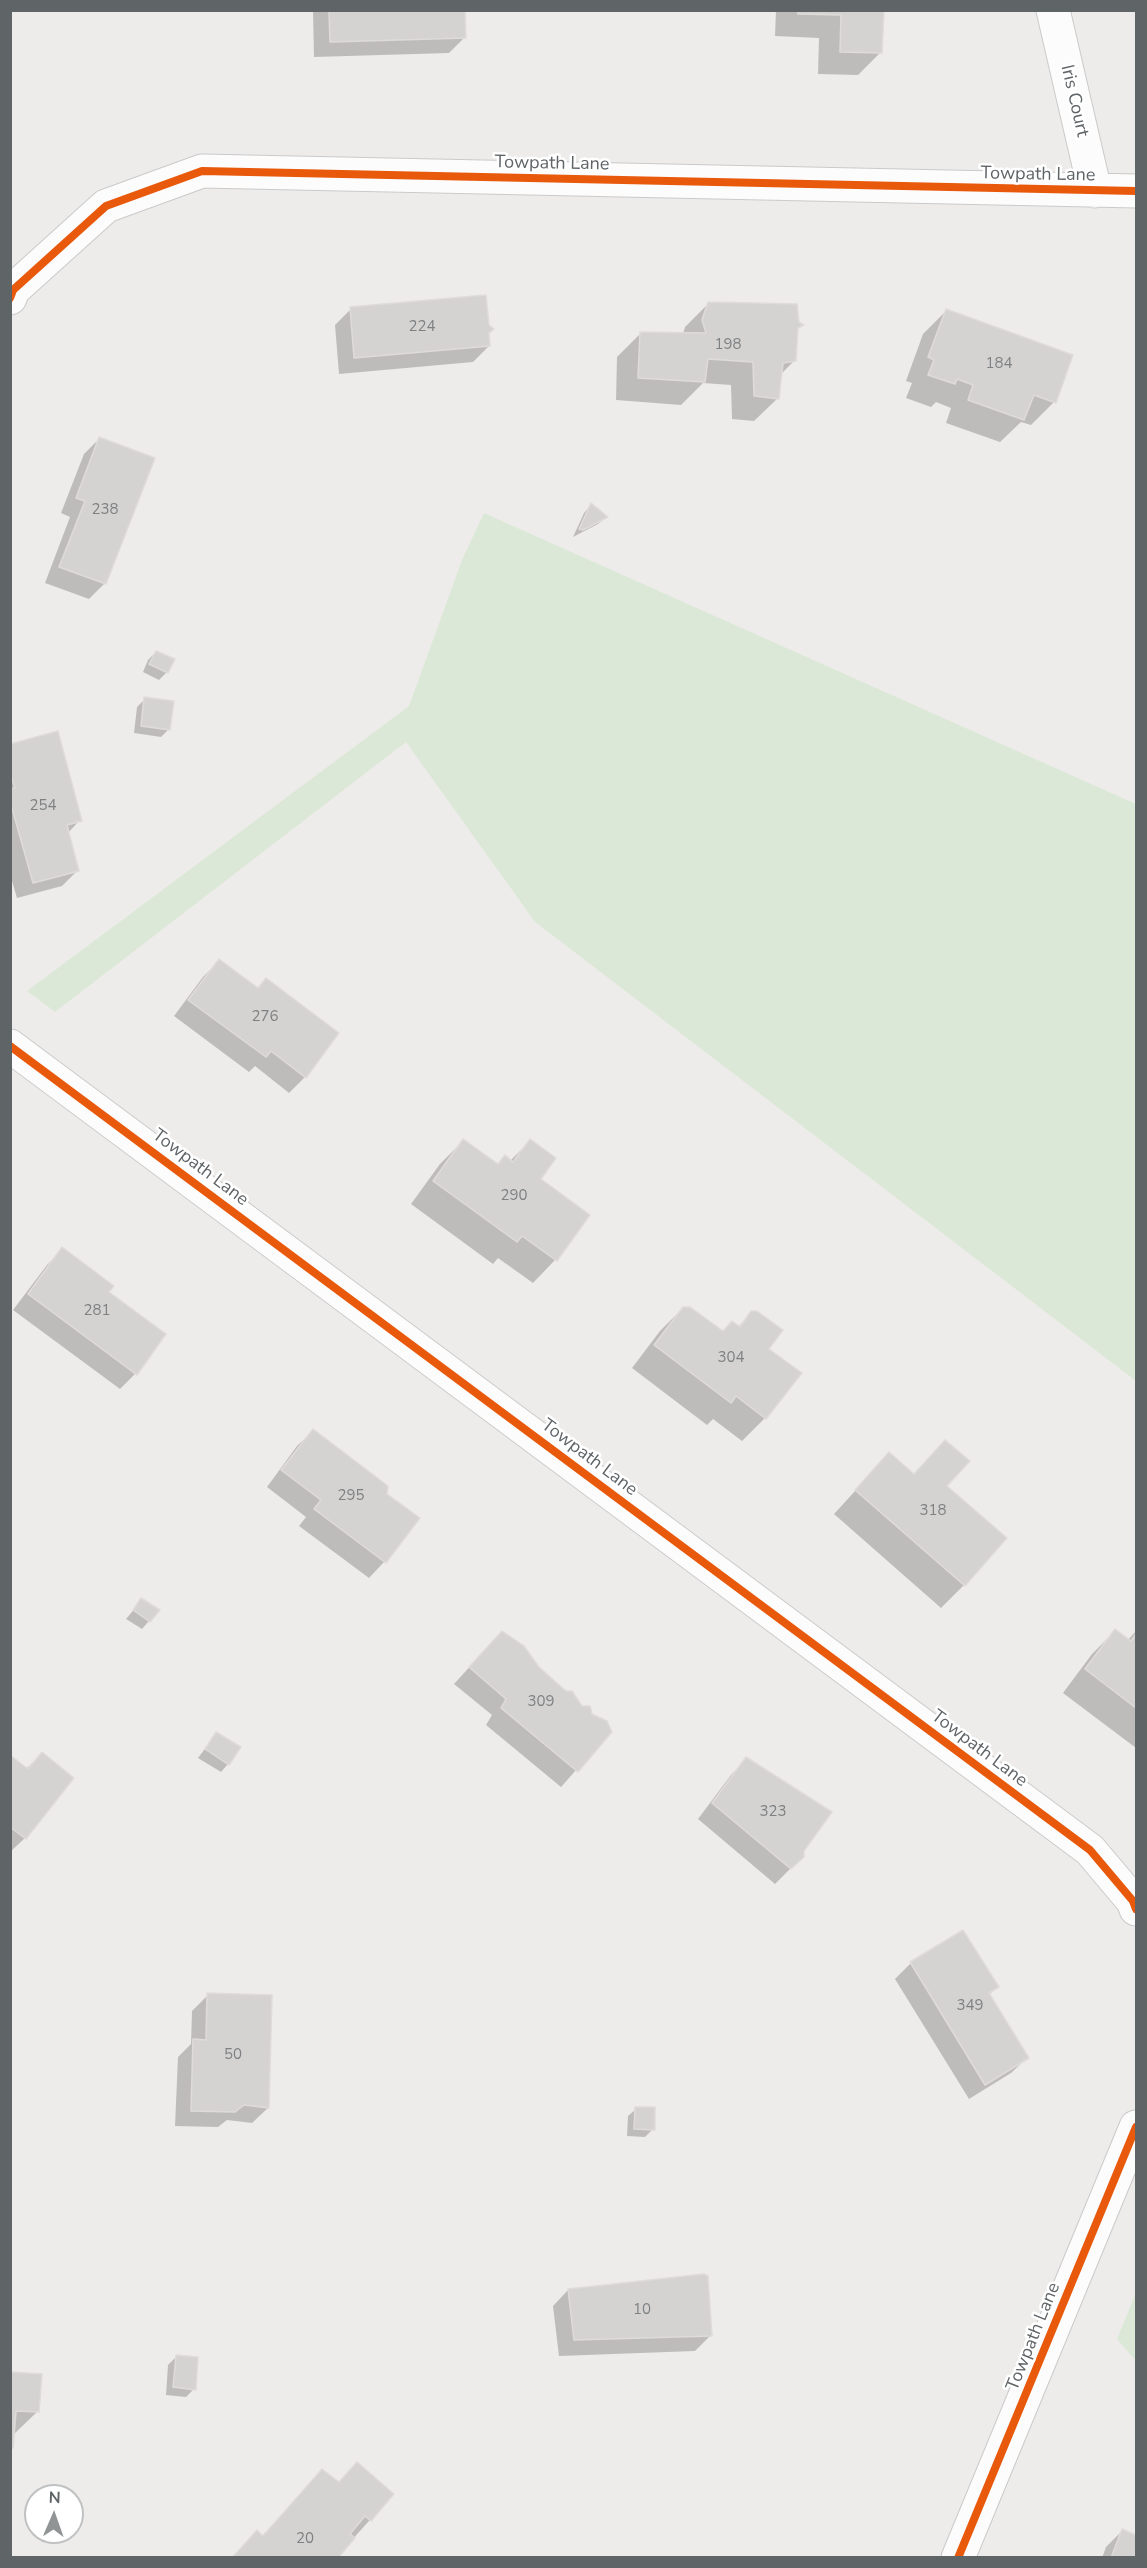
<!DOCTYPE html>
<html>
<head>
<meta charset="utf-8">
<style>
	body { margin:0 }
	#map { position:relative; width:1147px; height:2568px; overflow:hidden; background:#eeecea; font-family:"Nunito Sans",sans-serif }
	canvas { display:block }
	.frame { position:absolute; inset:0; border:12px solid #5f6467; pointer-events:none }
	.north { position:absolute; left:24px; top:2484px; width:60px; height:60px; box-sizing:border-box; background:#fff; border:2px solid #bfc1c2; border-radius:50%; rotate:2deg; font-size:16px; font-weight:700; line-height:24px; text-align:center; color:#5f6467 }
	.north::after { content:''; display:block; margin:auto; width:21px; height:27px; background:#919495; clip-path:polygon(50% 0,100% 100%,50% 72%,0 100%) }
</style>
</head>
<body>
<div id="map">
<canvas width="1147" height="2568"></canvas>
<div class="frame"></div>
<div class="north">N</div>
</div>
<script>
const ctx = document.querySelector('canvas').getContext('2d');
ctx.lineJoin = 'round';
function fillPath(path, color) { ctx.fillStyle = color; ctx.fill(path, 'evenodd'); }
const shape = rows => new Path2D(rows.map(r => 'M' + r).join(''));
function trace(path, color, width, dash) { ctx.strokeStyle = color; ctx.lineWidth = width; ctx.lineCap = dash ? 'butt' : 'round'; ctx.setLineDash(dash || []); ctx.stroke(path); }
function write(font, color, halo, rows, align = 'center') {
  ctx.font = font + ' "Nunito Sans",sans-serif'; ctx.lineWidth = 5; ctx.setLineDash([]); ctx.textBaseline = 'middle'; ctx.strokeStyle = halo; ctx.fillStyle = color; for (const [text, x, y, turn = 0] of rows) {
    ctx.save(); ctx.translate(x, y); ctx.rotate((+turn || 0) * Math.PI / 180); ctx.textAlign = isNaN(turn) ? turn : align; if (halo) ctx.strokeText(text, 0, 0); ctx.fillText(text, 0, 0); ctx.restore();
  }
}
const green = shape([
	[484,513,1136,804,1136,1381,535,922,406,742,55,1012,27,991,409,706,462,560],
	[1135,2295,1136,2297,1136,2361,1117,2339]
]);
const shadow = shape([
	[313,10,464,10,465,37,449,53,314,57],
	[776,10,882,10,881,52,858,75,818,74,819,38,775,36],
	[708,304,802,325,797,330,794,361,781,374,778,398,754,421,732,419,731,385,703,383,681,405,616,400,617,357,640,334,683,334,685,327],
	[351,309,488,333,489,346,473,362,339,374,335,325],
	[946,311,1071,356,1054,402,1031,425,1021,422,1000,442,946,423,951,408,936,402,931,407,906,398,912,383,906,381,923,334],
	[100,438,105,583,89,599,45,583,70,517,61,513,84,454],
	[591,505,606,517,598,524,573,537,584,513],
	[156,652,167,672,159,680,143,672,148,660],
	[145,699,169,729,161,737,134,733,137,707],
	[10,746,80,820,68,833,78,870,62,886,17,898,10,874],
	[219,961,256,989,266,980,305,1077,289,1093,255,1066,249,1072,174,1016,203,977],
	[463,1141,497,1165,505,1157,510,1161,530,1141,539,1179,588,1216,555,1260,533,1283,498,1258,493,1264,411,1204,440,1164],
	[63,1249,107,1292,135,1374,120,1389,13,1310,47,1265],
	[683,1308,722,1332,738,1327,752,1313,765,1418,742,1441,713,1419,707,1425,632,1368,660,1331],
	[313,1431,386,1494,418,1518,384,1562,369,1578,299,1526,306,1517,267,1487,297,1446],
	[945,1442,945,1487,964,1585,941,1608,834,1514,889,1454,913,1475],
	[142,1600,149,1621,142,1629,126,1619],
	[1115,1631,1128,1640,1136,1631,1136,1748,1063,1693,1092,1654],
	[486,1649,538,1668,610,1732,561,1787,486,1725,492,1715,454,1684],
	[216,1734,228,1764,221,1772,198,1758],
	[42,1754,25,1838,10,1852,10,1757,26,1769],
	[746,1759,802,1850,802,1857,775,1884,698,1819,731,1775],
	[911,1963,997,1987,989,1995,1027,2058,1011,2073,969,2099,895,1979],
	[208,1995,268,2108,252,2123,227,2120,218,2127,175,2126,178,2057,191,2044,192,2011],
	[636,2109,653,2129,645,2137,627,2136,628,2116],
	[568,2290,711,2335,695,2351,559,2356,553,2306],
	[176,2357,194,2389,186,2397,166,2395,168,2365],
	[10,2373,37,2412,13,2435,10,2449],
	[357,2464,392,2495,336,2558,231,2558,257,2532,262,2536,322,2471,338,2483],
	[1122,2531,1136,2536,1136,2558,1102,2558,1106,2547]
]);
const building = shape([
	[329,10,465,10,466,38,330,42,329,10],
	[798,10,884,10,882,53,840,52,841,15,798,14,798,10],
	[486,295,489,325,494,329,489,333,490,346,354,358,350,307,486,295],
	[708,302,797,304,799,322,804,325,798,328,796,361,783,363,779,399,754,396,753,362,708,359,705,382,638,378,640,332,706,333,702,320,708,302],
	[946,309,1073,355,1056,403,1034,395,1024,420,968,400,973,385,957,379,955,384,928,375,934,360,928,357,946,309],
	[99,437,155,458,106,584,59,567,85,501,76,498,99,437],
	[591,503,608,517,583,530,579,529,591,503],
	[156,651,175,659,168,673,149,664,156,651],
	[144,697,174,701,170,730,141,726,144,697],
	[58,731,82,821,67,825,79,871,33,883,10,801,10,789,15,788,10,773,10,744,58,731],
	[219,959,258,988,266,978,339,1033,306,1078,271,1051,266,1057,188,1000,219,959],
	[463,1139,498,1164,505,1155,513,1162,530,1139,556,1158,541,1179,590,1215,557,1261,522,1236,517,1242,433,1181,463,1139],
	[62,1247,114,1286,109,1292,166,1334,137,1375,28,1294,62,1247],
	[683,1307,690,1307,723,1331,732,1321,740,1327,751,1311,757,1311,783,1330,769,1349,802,1373,766,1419,736,1396,731,1403,654,1345,683,1307],
	[313,1429,388,1486,387,1494,420,1518,386,1563,314,1509,321,1500,281,1470,313,1429],
	[945,1440,970,1461,947,1486,1007,1538,965,1586,855,1490,889,1452,914,1474,945,1440],
	[141,1598,160,1610,150,1622,133,1610,141,1598],
	[1115,1629,1131,1641,1136,1634,1136,1708,1085,1669,1115,1629],
	[502,1631,524,1646,539,1667,566,1691,572,1691,582,1706,590,1706,592,1714,607,1721,612,1732,578,1772,501,1708,506,1699,469,1667,502,1631],
	[216,1732,241,1747,229,1765,205,1749,216,1732],
	[42,1752,74,1778,26,1839,10,1827,10,1755,28,1769,42,1752],
	[746,1757,832,1812,804,1851,804,1857,791,1869,712,1803,746,1757],
	[963,1930,999,1987,989,1993,1029,2058,985,2085,910,1962,963,1930],
	[207,1993,272,1995,269,2108,244,2105,235,2112,191,2111,193,2039,206,2040,207,1993],
	[635,2107,655,2107,655,2130,634,2129,635,2107],
	[704,2274,708,2276,712,2336,574,2340,568,2289,704,2274],
	[176,2355,198,2357,196,2390,173,2387,176,2355],
	[10,2372,42,2374,39,2412,16,2411,13,2448,10,2448,10,2372],
	[357,2462,394,2494,371,2521,365,2516,350,2534,355,2538,338,2558,232,2558,257,2530,263,2536,322,2469,339,2482,357,2462],
	[1122,2529,1136,2535,1136,2558,1111,2558,1122,2529]
]);
const street = shape([
	[1053,10,1095,191],
	[10,298,13,290,106,206,202,171,1136,191],
	[10,1046,1090,1850,1133,1901,1136,1909],
	[958,2558,1136,2127]
]);
const cycleway = shape([
	[10,298,13,290,106,206,202,171,1136,191],
	[10,1046,1090,1850,1133,1901,1136,1909],
	[958,2558,1136,2127]
]);
const numberNames = [
	["224",422,327],
	["198",728,345],
	["184",999,364],
	["238",105,510],
	["254",43,806],
	["276",265,1017],
	["290",514,1196],
	["281",97,1311],
	["304",731,1358],
	["295",351,1496],
	["318",933,1511],
	["309",541,1702],
	["323",773,1812],
	["349",970,2006],
	["50",233,2055],
	["10",642,2310],
	["20",305,2539]
];
const streetNames = [
	["Iris Court",1074,101,77],
	["Towpath Lane",552,164,1],
	["Towpath Lane",1038,175,1],
	["Towpath Lane",200,1168,37],
	["Towpath Lane",589,1458,37],
	["Towpath Lane",979,1749,37],
	["Towpath Lane",1034,2337,-68]
];
fillPath(green, '#dce8d7');
fillPath(shadow, '#0003');
fillPath(building, '#d5d3d2');
trace(building, '#dedbd9', 1.5);
trace(street, '#cbcaca', 35);
trace(street, '#fcfcfc', 33);
trace(cycleway, '#e8590c', 8);
write('15px', '#7e8183', null, numberNames);
write('18px', '#5f6467', '#fff', streetNames);
</script>
</body>
</html>
